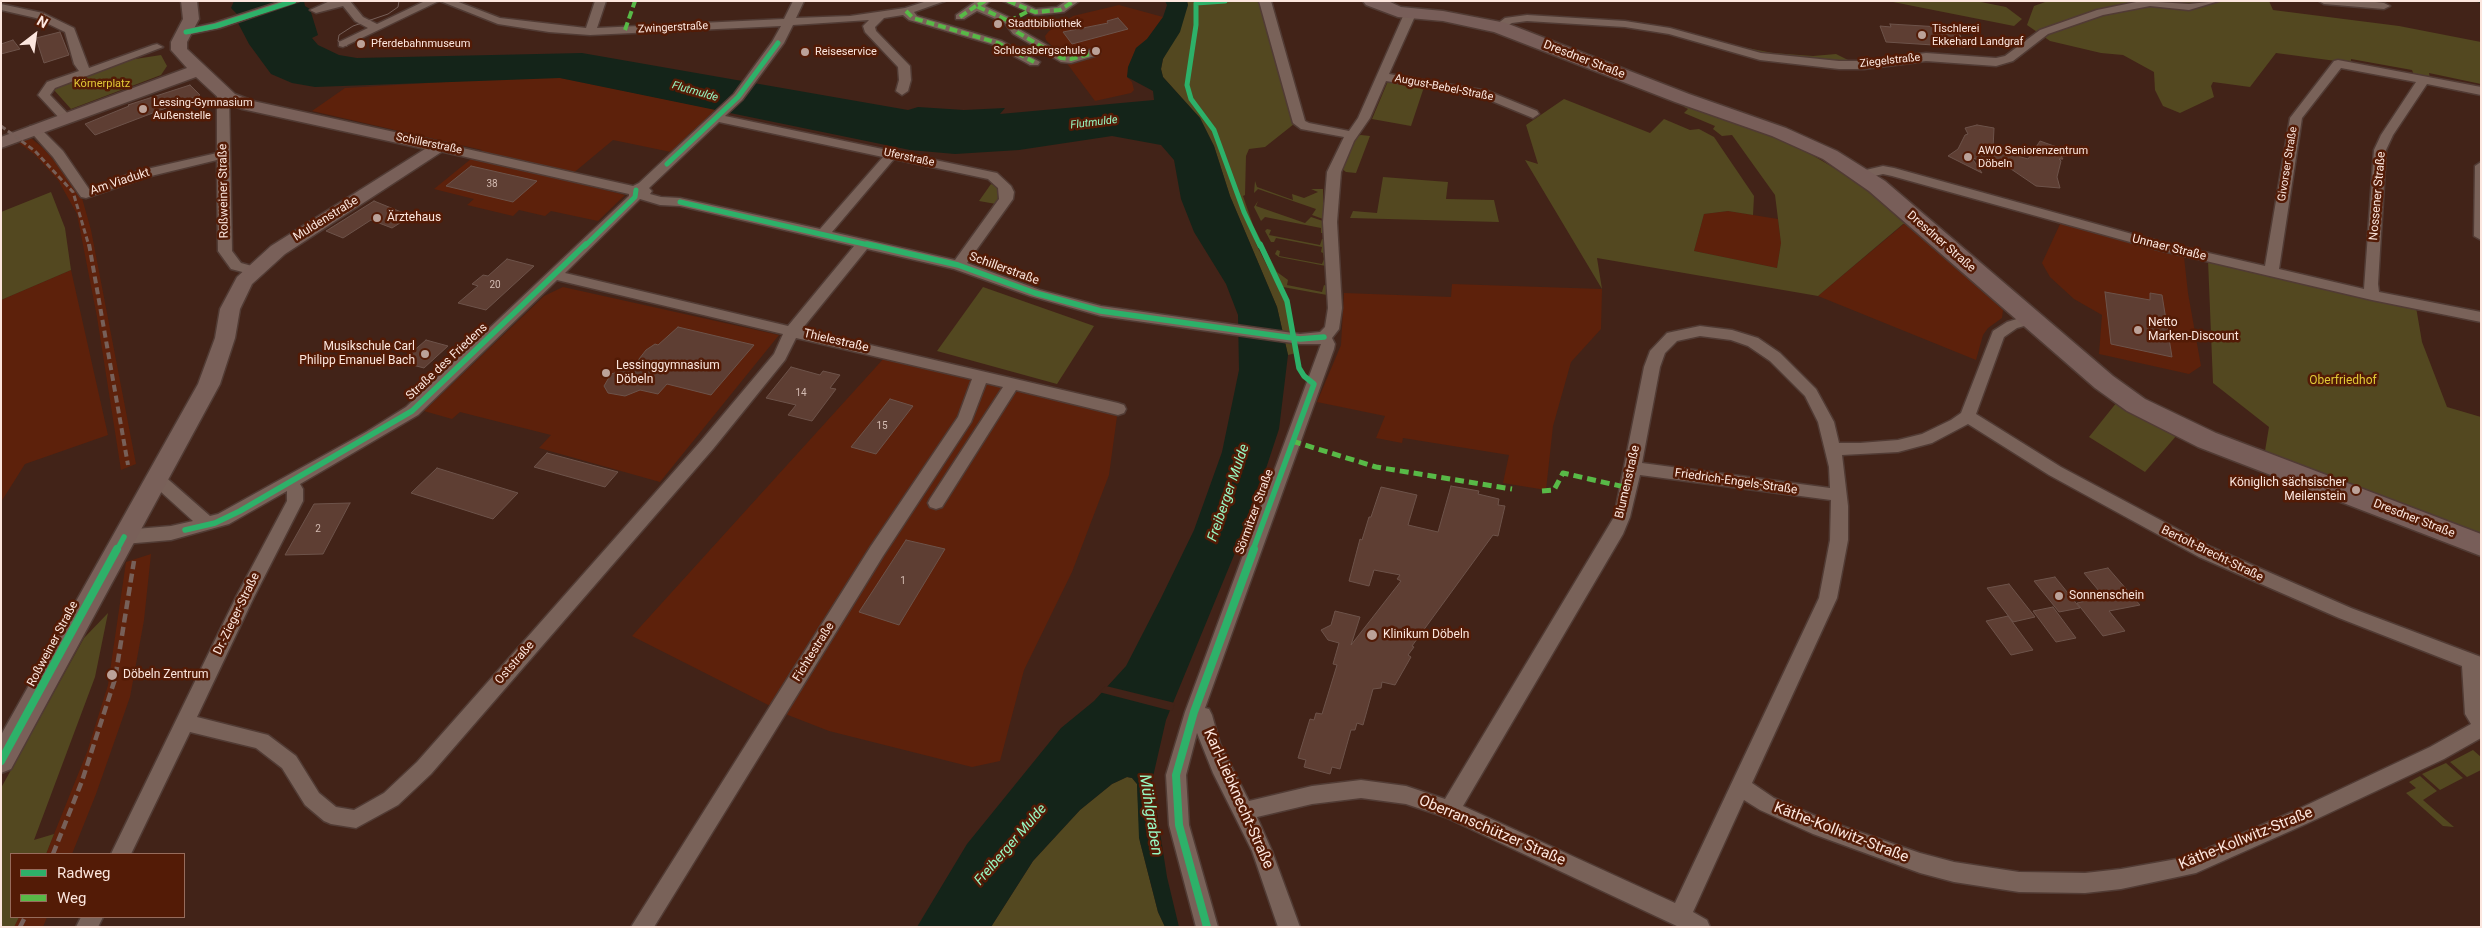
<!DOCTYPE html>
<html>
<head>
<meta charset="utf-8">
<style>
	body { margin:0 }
	#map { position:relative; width:2482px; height:928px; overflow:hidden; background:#422318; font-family:Roboto,sans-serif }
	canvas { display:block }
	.frame { position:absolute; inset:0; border:2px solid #fce6de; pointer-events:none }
	.legend { position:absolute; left:10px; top:853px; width:175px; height:65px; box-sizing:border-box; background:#531b06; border:1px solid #976c5c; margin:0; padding:6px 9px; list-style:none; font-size:15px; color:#fce6de }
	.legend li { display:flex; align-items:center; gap:10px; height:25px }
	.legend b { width:25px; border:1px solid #976c5c }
	.north { position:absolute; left:10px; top:10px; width:50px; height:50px; -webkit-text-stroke:4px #531b06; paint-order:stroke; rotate:30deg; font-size:14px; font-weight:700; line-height:20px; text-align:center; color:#fce6de }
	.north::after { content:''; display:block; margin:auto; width:18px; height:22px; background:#fce6de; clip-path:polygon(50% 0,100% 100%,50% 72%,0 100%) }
</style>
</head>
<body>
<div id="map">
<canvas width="2482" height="928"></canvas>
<div class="frame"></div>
<ul class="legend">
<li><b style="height:6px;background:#2db169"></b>Radweg</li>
<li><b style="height:6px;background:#58b947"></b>Weg</li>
</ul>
<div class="north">N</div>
</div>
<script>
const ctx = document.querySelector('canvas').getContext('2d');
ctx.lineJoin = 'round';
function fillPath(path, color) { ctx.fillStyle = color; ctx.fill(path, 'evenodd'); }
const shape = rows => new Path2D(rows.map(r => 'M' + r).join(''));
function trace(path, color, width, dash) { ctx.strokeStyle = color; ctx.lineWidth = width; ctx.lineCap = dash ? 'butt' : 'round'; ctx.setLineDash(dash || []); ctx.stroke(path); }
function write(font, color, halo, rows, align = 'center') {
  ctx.font = font + ' Roboto,sans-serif'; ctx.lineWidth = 5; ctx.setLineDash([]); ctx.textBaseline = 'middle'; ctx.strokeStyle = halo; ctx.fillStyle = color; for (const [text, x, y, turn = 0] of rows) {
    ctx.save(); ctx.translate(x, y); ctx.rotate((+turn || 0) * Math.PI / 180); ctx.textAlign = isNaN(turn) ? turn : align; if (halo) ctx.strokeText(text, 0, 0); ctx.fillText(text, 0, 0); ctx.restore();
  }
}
const built = shape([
	[1119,5,1163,17,1147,39,1136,48,1127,77,1132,82,1134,90,1131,93,1095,101,1060,54,1046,40,1045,36,1049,31,1073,16],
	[528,77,560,78,719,110,691,132,671,152,613,140,565,180,625,195,598,221,551,211,545,216,519,210,513,216,467,205,474,199,434,189,482,150,312,111,345,88],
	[27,135,43,148,71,180,82,198,91,230,136,464,121,470,97,317,77,214,58,180,35,155,15,140],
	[1728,211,1778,219,1781,243,1777,268,1694,251,1704,214],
	[2061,222,2184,257,2188,293,2201,366,2189,374,2099,354,2102,315,2074,299,2050,277,2042,263],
	[1904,224,1910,224,2003,310,2002,318,1988,328,1983,335,1976,360,1818,296],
	[71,270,108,435,25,464,1,502,1,300],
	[1452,284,1602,289,1601,329,1571,362,1553,426,1546,490,1503,483,1509,455,1403,438,1402,443,1376,438,1385,416,1317,402,1341,345,1344,293,1451,297],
	[563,287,779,335,660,482,539,448,551,435,460,412,452,419,424,411,544,296],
	[885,357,1118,409,1109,475,1072,572,1024,670,1000,761,972,767,829,731,788,715,632,636],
	[151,554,144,620,130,697,96,794,72,854,46,854,87,752,108,685,126,562],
	[19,917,47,917,43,927,14,927]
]);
const green = shape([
	[1187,1,1261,1,1294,124,1265,147,1249,149,1246,156,1245,195,1243,196,1253,225,1277,272,1288,280,1287,285,1322,292,1324,285,1327,286,1327,295,1283,287,1251,224,1240,196,1237,197,1257,246,1285,301,1296,353,1288,355,1277,307,1230,196,1214,146,1200,118,1163,77,1161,69,1163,59,1188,5],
	[1888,1,1976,1,2006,7,2022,19,2014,26],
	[2048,1,2269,1,2273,10,2399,26,2481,42,2481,84,2429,73,2430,79,2414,75,2412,70,2351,59,2351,63,2276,53,2250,87,2213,82,2211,86,2214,97,2180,113,2163,106,2155,90,2154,72,2123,55,2101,53,2050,41,2027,25,2034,6],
	[1732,45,1773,53,1813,56,1836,54,1852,62,1760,55],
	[161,55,167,66,161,75,71,109,54,90,67,82,129,60],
	[1388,81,1424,87,1411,126,1372,119],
	[1564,99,1650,133,1664,119,1690,130,1699,129,1714,137,1754,196,1753,215,1728,211,1704,214,1694,251,1777,268,1781,243,1775,195,1732,135,1722,136,1713,129,1715,126,1684,113,1688,109,1684,107,1687,104,1774,136,1802,149,1851,178,1910,224,1903,224,1818,296,1597,258,1602,289,1525,160,1538,164,1526,125],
	[1361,135,1370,136,1356,173,1346,172,1342,169,1356,136],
	[1383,177,1448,182,1446,199,1494,200,1499,222,1350,218,1353,211,1377,213],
	[1255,181,1257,187,1293,200,1292,194,1304,198,1318,192,1311,189,1323,189,1323,219,1312,215,1316,209,1258,189,1254,193],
	[991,184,997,186,1003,195,996,204,979,201],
	[51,192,65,228,71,270,1,300,1,212],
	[1258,201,1256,206,1305,223,1311,217,1323,221,1324,233,1321,233,1321,228,1265,217,1261,221,1254,207],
	[1267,229,1271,230,1269,235,1320,245,1322,239,1325,239,1326,266,1279,257,1275,254,1277,250,1280,251,1279,256,1322,264,1324,259,1323,253,1321,252,1322,247,1276,238,1274,242,1271,242,1265,231],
	[2208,260,2416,307,2422,342,2447,407,2481,417,2481,538,2264,457,2269,427,2213,383],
	[983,287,1094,326,1057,384,937,351],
	[2117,402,2177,435,2145,472,2089,437],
	[108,613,95,677,34,840,54,834,46,854,11,854,11,917,19,917,14,927,1,927,1,788,84,638],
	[2473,750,2481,757,2481,770,2467,777,2450,762],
	[2446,763,2463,778,2440,790,2422,774],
	[2420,776,2437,791,2423,800,2454,827,2443,826,2406,793,2416,788,2409,782],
	[1127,777,1132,778,1137,784,1140,842,1158,912,1165,927,991,927,1033,861,1080,810,1112,784]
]);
const water = shape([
	[234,1,304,1,305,6,310,9,318,35,312,38,318,45,339,55,357,58,582,53,908,110,918,107,964,110,1005,108,1000,114,1154,100,1153,91,1127,77,1128,67,1136,48,1147,39,1163,17,1167,5,1165,1,1187,1,1188,5,1180,32,1163,59,1161,69,1163,77,1200,118,1214,146,1230,196,1277,307,1288,355,1279,429,1251,514,1166,720,1152,781,1167,877,1179,927,1165,927,1158,912,1139,838,1137,784,1132,778,1127,777,1112,784,1080,810,1033,861,991,927,917,927,967,844,1061,728,1094,701,1126,666,1161,598,1194,530,1222,452,1239,370,1238,315,1226,284,1194,232,1181,199,1174,160,1161,145,1112,136,1019,150,955,154,910,150,560,78,315,87,292,83,271,74,249,44,238,23,244,21,231,8]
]);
const pier = shape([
	[1106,686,1175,703,1172,711,1099,692]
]);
const stream = shape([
	[2479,1,2481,2]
]);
const building = shape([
	[1118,18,1128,29,1072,44,1063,32,1108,23,1107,21,1118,18],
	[1890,24,1957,28,1965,47,1886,42,1880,26,1891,27,1890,24],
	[60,32,69,55,44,63,36,38,60,32],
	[13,40,20,49,1,54,1,44,13,40],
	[190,85,200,95,95,135,85,124,129,106,128,105,190,85],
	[1977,125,1994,128,1993,149,2028,159,2040,141,2079,155,2061,156,2063,159,2059,159,2061,161,2057,177,2060,188,2036,186,2011,169,1972,158,1982,173,1948,156,1958,149,1965,135,1968,134,1965,128,1977,125],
	[471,166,537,181,513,202,446,186,471,166],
	[374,201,411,216,392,228,371,220,343,238,326,231,374,201],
	[507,259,534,266,486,310,458,303,478,286,472,284,483,275,488,276,507,259],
	[2105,292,2150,300,2150,293,2162,295,2172,357,2111,344,2105,292],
	[678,327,754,345,711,395,667,384,658,394,640,390,625,396,608,393,604,386,611,374,632,368,646,350,655,344,658,345,678,327],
	[426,340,448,346,424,368,401,362,426,340],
	[791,367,820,375,823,371,840,375,830,388,836,389,812,421,788,415,796,405,766,398,791,367],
	[890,399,913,406,876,454,851,447,890,399],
	[547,453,618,472,605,487,534,467,547,453],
	[437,468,518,493,493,519,411,493,437,468],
	[1451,486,1479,491,1478,494,1499,499,1498,505,1505,506,1498,536,1493,535,1412,646,1414,647,1408,655,1411,657,1395,685,1382,682,1381,688,1373,689,1363,725,1357,723,1355,730,1351,730,1340,769,1332,767,1330,774,1304,767,1306,760,1298,758,1310,719,1314,720,1316,713,1322,714,1337,665,1333,664,1339,643,1328,640,1321,630,1331,625,1335,611,1360,617,1351,645,1401,581,1397,579,1400,575,1374,570,1369,586,1349,581,1360,539,1362,540,1369,517,1371,517,1381,487,1417,495,1408,525,1438,532,1451,486],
	[350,503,323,554,285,555,314,504,350,503],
	[906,540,945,549,899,625,859,612,906,540],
	[2108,568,2140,605,2109,611,2125,631,2103,636,2077,603,2104,597,2084,573,2108,568],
	[2055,577,2080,608,2059,612,2034,581,2055,577],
	[2009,584,2035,617,2013,622,1987,588,2009,584],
	[2053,607,2076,638,2056,642,2033,611,2053,607],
	[2008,616,2033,650,2011,655,1986,621,2008,616]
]);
const street = shape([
	[282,1,299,1,220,28,186,35,180,32,182,30,214,23,282,1],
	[330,1,350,1,363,17,377,24,425,1,439,1,343,47,339,46,339,42,368,28,355,21,343,6,316,13,310,10,330,1],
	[440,1,456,1,500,18,586,28,595,1,606,1,597,28,784,19,793,1,804,1,796,18,850,16,905,8,927,1,945,1,914,12,917,16,1002,41,1040,62,1038,65,1030,65,994,45,909,20,903,15,884,18,875,27,876,31,910,66,911,80,908,91,902,95,896,91,899,80,898,67,865,32,863,26,869,20,793,25,784,43,742,100,725,116,997,173,1011,186,1014,192,1013,199,967,263,1040,290,1101,306,1300,334,1320,332,1325,327,1328,308,1323,222,1327,172,1344,137,1301,129,1293,123,1259,1,1271,1,1305,121,1309,123,1349,131,1358,118,1404,14,1410,11,1416,14,1389,74,1488,91,1537,111,1539,114,1533,118,1482,97,1386,81,1370,118,1354,141,1341,172,1337,222,1342,308,1339,329,1332,338,1335,344,1334,349,1205,708,1209,709,1212,715,1220,744,1249,801,1312,786,1361,780,1406,786,1445,799,1614,517,1644,367,1650,351,1667,333,1700,326,1732,330,1758,338,1780,353,1816,389,1834,422,1839,443,1860,443,1898,440,1922,434,1951,420,1961,413,1993,331,2007,322,2030,315,2035,317,2037,320,2035,323,2017,328,2004,337,1976,414,2061,467,2211,547,2351,608,2481,657,2481,738,2444,759,2306,824,2196,873,2121,889,2085,893,2019,892,1954,882,1920,873,1813,834,1760,810,1744,800,1693,912,1707,920,1710,927,1679,927,1445,817,1406,804,1361,798,1312,804,1257,817,1272,851,1300,927,1278,927,1252,851,1213,773,1197,733,1186,775,1189,825,1218,927,1196,927,1169,825,1166,775,1185,712,1321,344,1300,344,1101,316,1030,296,954,269,867,249,802,329,1118,403,1124,405,1126,409,1124,413,1118,415,1016,390,942,507,936,509,930,507,928,503,930,499,1003,387,986,383,971,422,883,556,654,927,631,927,871,546,958,417,972,379,796,338,785,360,713,449,431,774,398,805,356,828,331,824,324,821,305,805,282,768,256,748,190,732,131,854,111,854,236,597,287,501,287,491,229,524,171,540,124,544,118,542,115,537,118,532,124,530,171,526,193,521,150,482,148,478,150,474,156,472,162,474,210,516,218,514,366,432,406,407,629,196,629,194,435,150,434,147,435,144,440,143,633,186,639,183,734,94,772,42,781,26,590,35,549,32,498,24,440,1],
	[719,122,883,157,820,229,680,198,661,197,650,194,652,191,649,188,719,122],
	[894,159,988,179,998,188,999,199,955,260,832,232,894,159],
	[640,199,660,205,680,206,854,246,788,326,565,273,640,199],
	[557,280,783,334,774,354,701,441,417,762,384,793,354,810,336,807,319,793,296,756,268,735,197,717,254,597,303,501,303,489,300,484,418,415,557,280],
	[1700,336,1731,340,1748,346,1770,361,1805,396,1818,422,1829,467,1830,488,1642,463,1660,367,1665,353,1677,341,1700,336],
	[1968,424,2049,475,2199,557,2339,618,2462,666,2465,714,2471,724,2430,747,2292,812,2188,857,2121,869,2085,873,2019,872,1954,862,1920,853,1825,820,1774,798,1752,783,1837,598,1848,540,1848,506,1842,455,1898,452,1932,443,1968,424],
	[1640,475,1831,500,1830,540,1819,598,1675,903,1463,806,1623,534,1630,517,1640,475],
	[976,1,990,1,985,6,1013,19,1021,30,1064,55,1071,55,1094,49,1100,53,1098,55,1071,63,1061,62,1013,34,1005,23,977,11,964,19,956,19,956,15,976,1],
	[1003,1,1018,1,1036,9,1057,7,1066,1,1079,1,1064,12,1035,15,1003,1],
	[2141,1,2189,4,2219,1,2189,10,2150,6,2103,15,2048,34,2013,61,1996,66,1926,61,1864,69,1839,69,1760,60,1669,34,1625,27,1527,21,1512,23,1499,30,1493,27,1505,18,1527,15,1625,21,1670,28,1761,53,1839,61,1864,61,1926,53,1996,58,2005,56,2040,30,2097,10,2141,1],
	[2319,1,2367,1,2384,3,2390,6,2384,9,2324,4,2319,1],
	[1,4,43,13,74,28,89,68,153,45,157,44,163,47,55,88,50,95,72,118,66,122,62,121,38,95,47,82,79,71,74,64,65,32,36,18,1,10,1,4],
	[2338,60,2481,87,2481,95,2427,84,2393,135,2386,150,2378,284,2379,292,2481,312,2481,322,2372,300,2159,250,1892,176,1883,174,1862,179,1855,175,1857,172,1883,166,1894,168,2161,242,2265,266,2290,118,2334,61,2338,60],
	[2341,68,2416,82,2381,135,2374,150,2364,289,2279,269,2302,118,2341,68],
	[223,89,229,93,232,251,241,263,259,268,261,271,254,275,231,269,218,251,217,160,147,177,86,198,81,197,53,157,28,129,30,126,38,126,63,151,89,189,138,171,217,153,217,93,223,89],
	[2481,162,2481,240,2474,236,2475,166,2481,162],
	[81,917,103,917,98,927,76,927,81,917]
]);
const secondary = shape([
	[181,1,197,1,199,19,187,42,187,49,235,94,253,101,440,142,446,143,449,147,285,254,252,284,240,309,235,338,220,384,11,769,1,773,1,735,198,384,215,338,220,309,237,277,271,246,425,149,242,109,223,102,196,77,1,148,1,137,187,68,171,50,171,42,183,19,181,1]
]);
const primary = shape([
	[1363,1,1388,1,1401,7,1443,11,1506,23,1689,94,1786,128,1837,151,1885,181,2113,376,2145,399,2216,433,2481,534,2481,556,2198,447,2127,411,2095,388,1869,191,1823,159,1772,136,1675,102,1494,32,1443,21,1398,17,1366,5,1363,1]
]);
const tram = shape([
	[347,46,338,41,339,35,353,26,388,14,398,7,399,1]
]);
const railFar2 = shape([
	[1,126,35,151,73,192,89,246]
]);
const railFar1 = shape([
	[89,244,128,465]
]);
const rail = shape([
	[53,854,82,781,115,679,134,561],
	[20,927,25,917]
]);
const quietFar1 = shape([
	[985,1,976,6,1009,21,1017,32,1061,58,1071,59,1094,53],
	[1008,1,1035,12,1060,10,1074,1],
	[906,11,913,18,998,43,1034,62],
	[960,17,976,6],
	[1009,21,1029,11],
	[625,30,635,1]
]);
const quiet = shape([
	[1292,441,1376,467,1512,489],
	[1542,491,1554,490,1563,473,1629,488]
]);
const cyclewayFar2 = shape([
	[1225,1,1196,3,1196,25,1187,85,1191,99,1214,130,1244,212,1260,246],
	[186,32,216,26,294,1],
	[667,164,738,97,778,43],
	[680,202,873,246],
	[585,246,635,197,636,190]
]);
const cyclewayFar1 = shape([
	[867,244,958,265,1035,293,1101,311,1300,339,1324,337],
	[185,530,215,523,240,511,412,411,586,244],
	[117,550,124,537],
	[1253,550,1314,384,1304,376,1299,368,1287,301,1260,244]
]);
const cycleway = shape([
	[1,761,117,549],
	[1207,927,1179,825,1176,775,1194,712,1254,549]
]);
const markers = [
	[998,24,5,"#bba299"],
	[1922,35,5,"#bba299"],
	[361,44,5,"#bba299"],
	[1096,51,5,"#bba299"],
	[805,52,5,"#bba299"],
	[143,109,5,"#bba299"],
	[1968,157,5,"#bba299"],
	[377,218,5,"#bba299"],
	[2138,330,5,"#bba299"],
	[425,354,5,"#bba299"],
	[606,373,5,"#bba299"],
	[2356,490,5,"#bba299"],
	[2059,596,5,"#bba299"],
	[1372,635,6,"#bba299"],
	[112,675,6,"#bba299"]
];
const numberNames = [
	["38",492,184],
	["20",495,285],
	["14",801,393],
	["15",882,426],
	["2",318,529],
	["1",903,581]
];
const farPoinames = [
	["Stadtbibliothek",1008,24],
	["Tischlerei",1932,29],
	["Ekkehard Landgraf",1932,42],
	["Pferdebahnmuseum",371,44],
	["Schlossbergschule",1086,51,"right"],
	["Reiseservice",815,52],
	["Lessing-Gymnasium",153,103],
	["Außenstelle",153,116],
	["AWO Seniorenzentrum",1978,151],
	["Döbeln",1978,164]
];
const farStreetnames = [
	["Zwingerstraße",673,28,-3],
	["Ziegelstraße",1890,61,-6],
	["August-Bebel-Straße",1444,88,11],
	["Schillerstraße",429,144,12],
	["Uferstraße",909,158,12],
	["Givorser Straße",2288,164,-81]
];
const farParknames = [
	["Körnerplatz",102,84]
];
const farWaternames = [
	["Flutmulde",695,92,16],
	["Flutmulde",1094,123,-7]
];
const streetNames = [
	["Dresdner Straße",1584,60,21],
	["Am Viadukt",120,182,-18],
	["Roßweiner Straße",224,191,-91],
	["Nossener Straße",2378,196,-85],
	["Muldenstraße",326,219,-32],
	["Dresdner Straße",1941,242,41],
	["Unnaer Straße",2169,248,14],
	["Schillerstraße",1004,269,20],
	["Thielestraße",836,341,13],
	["Straße des Friedens",447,362,-43],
	["Blumenstraße",1628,482,-77],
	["Friedrich-Engels-Straße",1736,482,8],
	["Sörmitzer Straße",1255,512,-70],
	["Dresdner Straße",2414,519,21],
	["Bertolt-Brecht-Straße",2212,554,26],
	["Dr.-Zieger-Straße",237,614,-64],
	["Roßweiner Straße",53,644,-62],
	["Fichtestraße",814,652,-58],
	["Oststraße",515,663,-49]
];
const poiNames = [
	["Ärztehaus",387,218],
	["Netto",2148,323],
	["Marken-Discount",2148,337],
	["Musikschule Carl",415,347,"right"],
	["Philipp Emanuel Bach",415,361,"right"],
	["Lessinggymnasium",616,366],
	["Döbeln",616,380],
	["Königlich sächsischer",2346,483,"right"],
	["Meilenstein",2346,497,"right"],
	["Sonnenschein",2069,596],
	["Klinikum Döbeln",1383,635],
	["Döbeln Zentrum",123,675]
];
const parkNames = [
	["Oberfriedhof",2343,381]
];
const waterNames = [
	["Freiberger Mulde",1229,493,-71],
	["Freiberger Mulde",1011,845,-49]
];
const nearStreetnames = [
	["Karl-Liebknecht-Straße",1238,799,66],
	["Oberranschützer Straße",1492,831,23],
	["Käthe-Kollwitz-Straße",1841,833,21],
	["Käthe-Kollwitz-Straße",2246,839,-22]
];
const nearWaternames = [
	["Mühlgraben",1150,815,81]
];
fillPath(built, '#5d210b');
fillPath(green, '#534820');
fillPath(water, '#142419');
fillPath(pier, '#422318');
trace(stream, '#142419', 3);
fillPath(building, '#5e3e33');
trace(building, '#6d534a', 1);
trace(street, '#513b34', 3);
trace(secondary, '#513b34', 3);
trace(primary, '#513b34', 3);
fillPath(street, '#796259');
fillPath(secondary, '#796059');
fillPath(primary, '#785e59');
trace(tram, '#776059', 1);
trace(railFar2, '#776059', 3, [5.5, 3]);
trace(railFar1, '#776059', 4, [7, 4]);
trace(rail, '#776059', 4.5, [9, 4.5]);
trace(quietFar1, '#58b947', 4, [8, 4]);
trace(quiet, '#58b947', 5, [9, 5]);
trace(cyclewayFar2, '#2db169', 5);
trace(cyclewayFar1, '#2db169', 5.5);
trace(cycleway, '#2db169', 8);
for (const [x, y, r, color] of markers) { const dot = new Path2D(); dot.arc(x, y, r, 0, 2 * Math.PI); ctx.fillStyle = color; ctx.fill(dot); trace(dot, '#531b06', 2); }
write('10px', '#d4bcb3', null, numberNames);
write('11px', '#fce6de', '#531b06', farPoinames, 'left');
write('11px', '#fce6de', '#531b06', farStreetnames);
write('11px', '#e2c936', '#531b06', farParknames);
write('italic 11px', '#98f9c4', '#531b06', farWaternames);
write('12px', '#fce6de', '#531b06', streetNames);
write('12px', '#fce6de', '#531b06', poiNames, 'left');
write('12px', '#e2c936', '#531b06', parkNames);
write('italic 14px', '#98f9c4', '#531b06', waterNames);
write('15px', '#fce6de', '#531b06', nearStreetnames);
write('italic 16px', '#98f9c4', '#531b06', nearWaternames);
</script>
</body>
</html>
